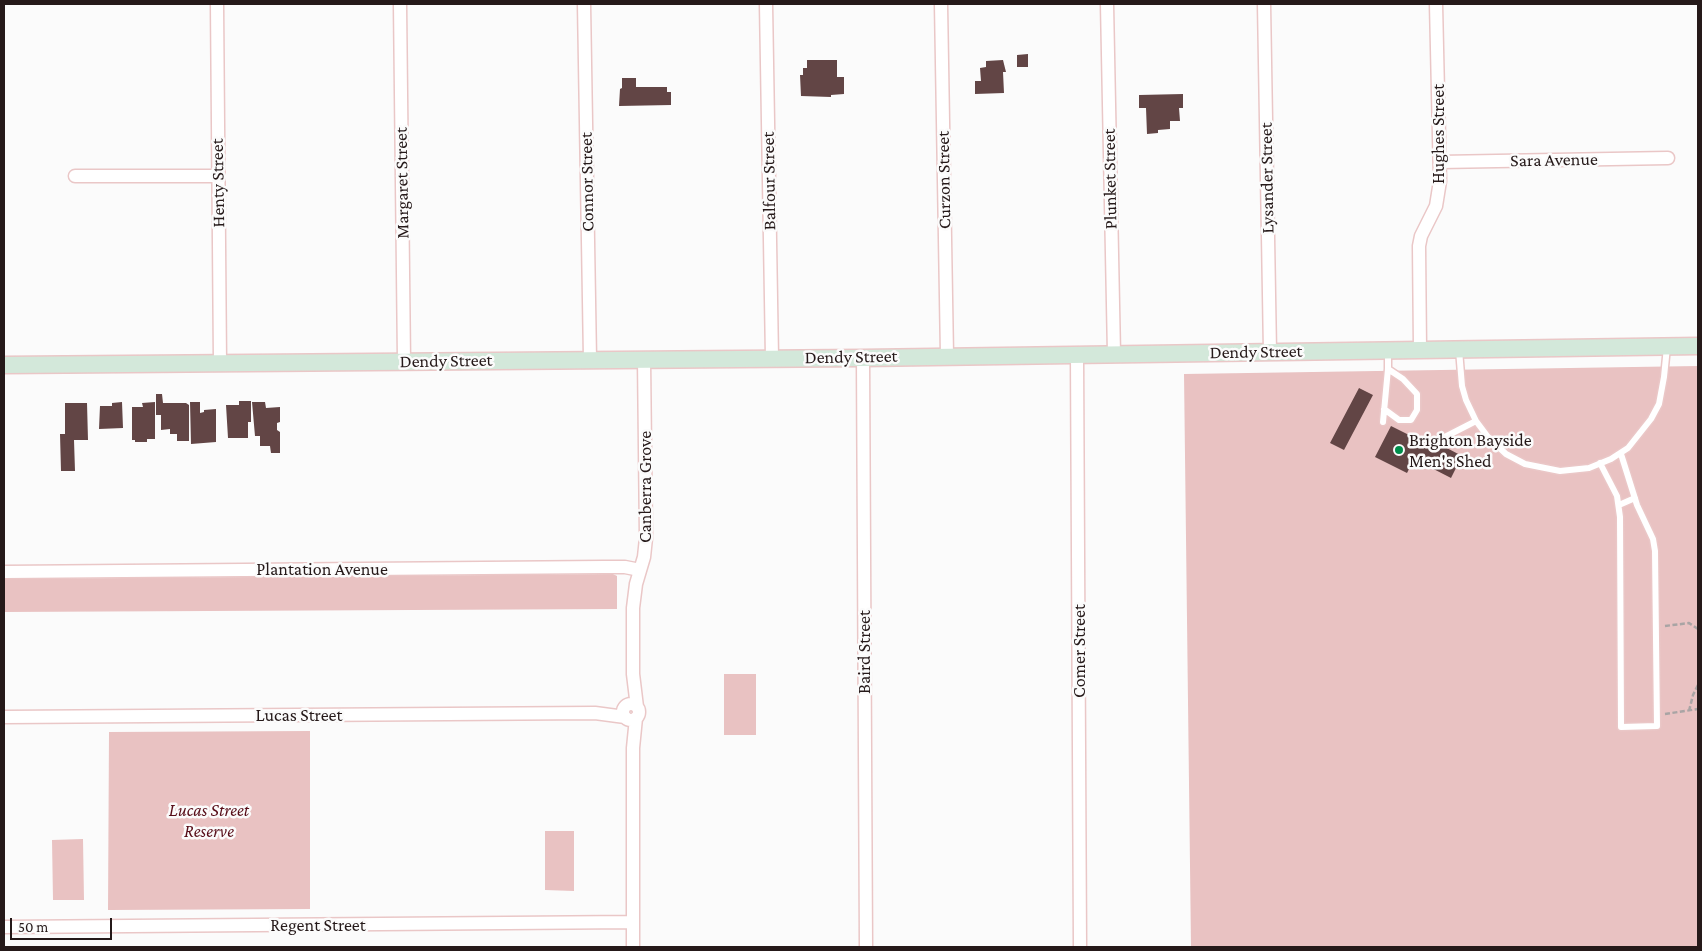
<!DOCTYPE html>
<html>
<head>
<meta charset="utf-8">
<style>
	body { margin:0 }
	#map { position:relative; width:1702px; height:951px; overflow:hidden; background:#fbfbfb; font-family:"Crimson Pro",serif }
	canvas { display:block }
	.frame { position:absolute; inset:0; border:5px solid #251919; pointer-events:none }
	.scale { position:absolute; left:10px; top:918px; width:102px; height:22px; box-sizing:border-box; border:2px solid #251919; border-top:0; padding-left:6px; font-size:15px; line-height:18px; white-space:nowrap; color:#251919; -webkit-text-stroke:4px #fbfbfb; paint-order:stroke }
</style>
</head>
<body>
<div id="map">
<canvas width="1702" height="951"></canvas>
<div class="frame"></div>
<div class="scale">50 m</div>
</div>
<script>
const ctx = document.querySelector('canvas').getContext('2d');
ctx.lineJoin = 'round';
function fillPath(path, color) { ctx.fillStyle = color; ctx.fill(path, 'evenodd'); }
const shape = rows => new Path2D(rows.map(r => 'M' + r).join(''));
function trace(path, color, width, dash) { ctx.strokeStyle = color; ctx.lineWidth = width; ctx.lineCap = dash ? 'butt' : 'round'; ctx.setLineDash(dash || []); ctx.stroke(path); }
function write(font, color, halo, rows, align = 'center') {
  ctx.font = font + ' "Crimson Pro",serif'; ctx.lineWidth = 5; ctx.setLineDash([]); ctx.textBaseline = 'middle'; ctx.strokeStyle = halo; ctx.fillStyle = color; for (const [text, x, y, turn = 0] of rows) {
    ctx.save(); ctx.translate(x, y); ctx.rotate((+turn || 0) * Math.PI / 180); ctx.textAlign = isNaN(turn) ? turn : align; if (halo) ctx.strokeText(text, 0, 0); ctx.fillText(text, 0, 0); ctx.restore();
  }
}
const green = shape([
	[1698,366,1698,947,1191,947,1184,374],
	[613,574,617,576,617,609,4,612,4,579],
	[724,674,756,674,756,735,724,735],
	[310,731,310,909,108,910,109,732],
	[545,831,574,831,574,891,545,890],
	[83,839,84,900,53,900,52,840]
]);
const building = shape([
	[1028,54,1028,67,1017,67,1017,55],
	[807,60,837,60,837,77,844,77,844,94,831,95,831,97,801,96,800,75,803,75,803,68,807,68],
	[1003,60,1006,72,1003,72,1004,93,975,94,975,81,981,81,980,68,986,67,986,61],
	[622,78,636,78,636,87,667,87,667,92,671,92,671,105,619,106,620,89,622,88],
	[1183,94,1183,108,1179,108,1180,121,1170,121,1170,129,1158,130,1158,133,1147,134,1146,108,1139,108,1139,95],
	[1359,388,1373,395,1344,450,1330,443],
	[156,394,162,394,163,403,186,403,189,405,189,441,177,441,177,434,170,434,170,429,161,430,161,415,156,415],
	[239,401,251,401,251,422,248,422,248,438,228,438,226,405,239,405],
	[122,402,123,428,99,429,100,406,112,406,112,403],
	[155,402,155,439,147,439,147,442,135,442,135,440,132,440,132,407,143,407,142,403],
	[190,402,200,402,200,413,204,412,204,410,216,409,216,442,191,444],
	[252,402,265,402,266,408,280,407,280,422,277,423,277,430,280,432,280,453,271,453,270,446,260,446,260,436,255,436],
	[65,403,87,403,88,440,74,440,75,471,61,471,60,434,65,434],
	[1391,426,1423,442,1426,437,1462,456,1451,478,1414,459,1407,473,1375,457]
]);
const path = shape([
	[1665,626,1689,623,1698,629],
	[1689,711,1693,695,1698,685],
	[1665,714,1698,709]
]);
const lane = shape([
	[1459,350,1462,386,1466,400,1476,421,1488,437,1506,454,1525,464,1560,471,1589,468,1611,459,1628,448,1651,419,1659,404,1664,377,1667,347],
	[1384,409,1399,420,1411,420,1417,410,1417,394,1403,379,1388,369],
	[1383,422,1388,369,1388,351],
	[1435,442,1476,421],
	[1600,463,1617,496,1620,517,1621,727,1657,726,1655,551,1653,539,1637,505,1621,454],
	[1619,505,1635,498]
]);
const street = shape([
	[217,4,220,363],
	[400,4,404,362],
	[584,4,590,359],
	[766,4,772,358],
	[941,4,947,356],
	[1107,4,1114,354],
	[1264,4,1270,352],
	[1440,162,1668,158],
	[75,176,218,176],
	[1420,349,1419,246,1421,236,1436,206,1440,181,1436,4],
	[1077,355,1080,947],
	[863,358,866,947],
	[4,572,603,567,625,567,640,570],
	'623 712a8 8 0 1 1 16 0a8 8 0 1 1-16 0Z',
	[637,707,633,674,633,608,636,584,644,557,646,538,644,359],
	[4,717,595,713,625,717],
	[4,927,633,922],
	[633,947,633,748,636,718]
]);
const secondary = shape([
	[4,365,863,358,1698,346]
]);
const markers = [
	[1399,450,5,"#008e4c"]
];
const streetNames = [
	["Hughes Street",1438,134,-90],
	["Sara Avenue",1554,160,-1],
	["Lysander Street",1267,178,-91],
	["Plunket Street",1110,179,-91],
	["Curzon Street",944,180,-91],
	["Balfour Street",769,181,-91],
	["Connor Street",587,182,-91],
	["Henty Street",218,183,-91],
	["Margaret Street",402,183,-91],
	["Dendy Street",1256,352,-1],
	["Dendy Street",851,357,-1],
	["Dendy Street",446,361,-1],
	["Canberra Grove",645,487,-90],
	["Plantation Avenue",322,569],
	["Comer Street",1079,651,-90],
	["Baird Street",864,652,-90],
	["Lucas Street",299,715],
	["Regent Street",318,925]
];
const poiNames = [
	["Brighton Bayside",1409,440],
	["Men's Shed",1409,461]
];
const parkNames = [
	["Lucas Street",209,810],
	["Reserve",209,831]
];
fillPath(green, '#e9c2c2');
fillPath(building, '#624545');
trace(lane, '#eac7c7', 9);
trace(street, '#eac7c7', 15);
trace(secondary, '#eac7c7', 19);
trace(path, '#a9a4a4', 2.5, [5, 2.5]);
trace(lane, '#fff', 6);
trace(street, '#fff', 12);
trace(secondary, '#d3e8da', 16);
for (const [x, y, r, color] of markers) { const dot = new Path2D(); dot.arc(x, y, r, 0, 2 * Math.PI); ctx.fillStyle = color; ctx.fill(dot); trace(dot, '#fbfbfb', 2); }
write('18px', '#251919', '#fbfbfb', streetNames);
write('18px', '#251919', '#fbfbfb', poiNames, 'left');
write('italic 18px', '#570d18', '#fbfbfb', parkNames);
</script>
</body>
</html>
